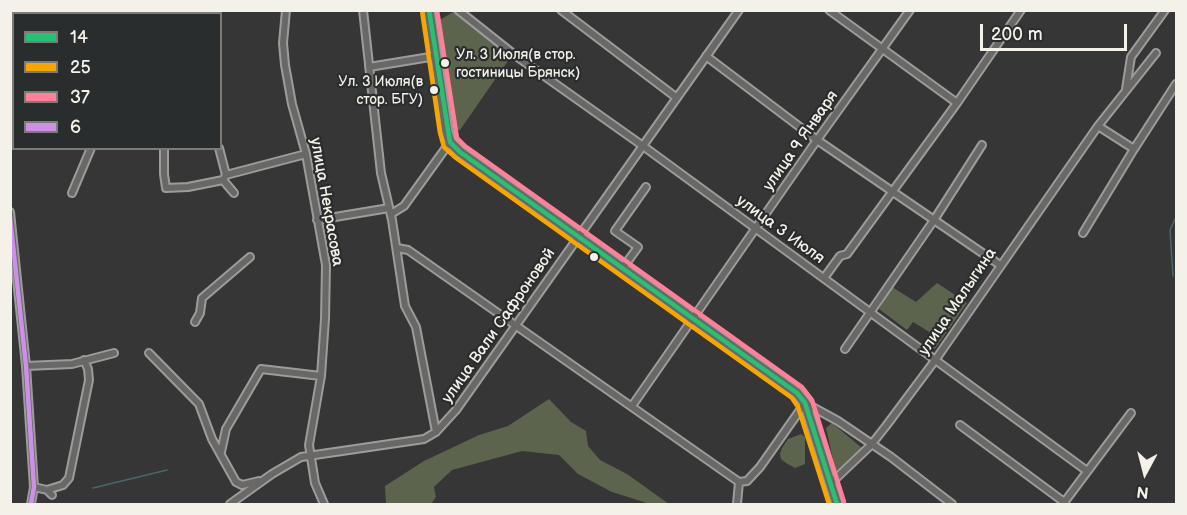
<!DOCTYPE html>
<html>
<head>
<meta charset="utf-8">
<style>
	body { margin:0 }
	#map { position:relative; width:1187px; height:515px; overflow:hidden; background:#363636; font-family:"Balsamiq Sans",sans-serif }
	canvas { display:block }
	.frame { position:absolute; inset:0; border:12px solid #f4f1e8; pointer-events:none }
	.legend { position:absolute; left:12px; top:12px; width:210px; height:138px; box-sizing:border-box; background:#2a2d2e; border:2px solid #7b7b78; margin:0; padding:8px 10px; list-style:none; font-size:18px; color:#f4f1e8 }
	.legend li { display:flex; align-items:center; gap:12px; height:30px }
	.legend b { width:30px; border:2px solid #7b7b78 }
	.north { position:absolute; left:1115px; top:443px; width:60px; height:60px; -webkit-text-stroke:4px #2a2d2e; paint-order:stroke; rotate:187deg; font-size:16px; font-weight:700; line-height:24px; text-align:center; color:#f4f1e8 }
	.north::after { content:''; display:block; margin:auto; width:21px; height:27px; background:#f4f1e8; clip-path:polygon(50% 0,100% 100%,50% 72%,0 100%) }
	.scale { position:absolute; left:980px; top:24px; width:147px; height:27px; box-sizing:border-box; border:3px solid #f4f1e8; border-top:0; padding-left:8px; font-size:18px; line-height:21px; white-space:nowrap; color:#f4f1e8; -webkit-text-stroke:4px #2a2d2e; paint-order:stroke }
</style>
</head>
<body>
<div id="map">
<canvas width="1187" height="515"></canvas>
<div class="frame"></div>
<ul class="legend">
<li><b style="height:8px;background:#26c172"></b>14</li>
<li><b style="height:8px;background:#f7a600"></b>25</li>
<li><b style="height:8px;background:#ff8098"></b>37</li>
<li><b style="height:8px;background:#ce8fe9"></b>6</li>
</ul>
<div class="north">N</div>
<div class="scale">200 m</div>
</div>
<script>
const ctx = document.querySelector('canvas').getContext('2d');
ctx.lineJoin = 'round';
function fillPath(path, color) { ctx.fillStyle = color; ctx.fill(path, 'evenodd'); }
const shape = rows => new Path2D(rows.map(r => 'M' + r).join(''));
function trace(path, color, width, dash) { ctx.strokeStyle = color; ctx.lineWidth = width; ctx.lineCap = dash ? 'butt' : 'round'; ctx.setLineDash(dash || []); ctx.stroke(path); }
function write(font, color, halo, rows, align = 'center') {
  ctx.font = font + ' "Balsamiq Sans",sans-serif'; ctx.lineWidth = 4.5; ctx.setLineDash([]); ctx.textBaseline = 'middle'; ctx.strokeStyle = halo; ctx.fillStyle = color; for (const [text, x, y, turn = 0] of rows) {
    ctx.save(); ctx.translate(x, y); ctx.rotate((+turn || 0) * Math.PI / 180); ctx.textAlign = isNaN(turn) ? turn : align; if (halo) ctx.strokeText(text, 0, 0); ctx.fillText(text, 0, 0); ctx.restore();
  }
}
const green = shape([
	[453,12,512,55,460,130,455,130,438,21],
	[937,283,967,303,935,349,926,343,931,333,913,322,907,330,879,309,892,287,916,302],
	[549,399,571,422,586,431,588,446,600,460,627,474,669,504,650,504,612,492,578,474,559,455,522,451,452,470,434,487,436,497,431,504,386,504,385,486,424,461,479,435,508,426],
	[832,423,862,448,836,472,826,428],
	[801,434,805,437,805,464,795,468,786,463,781,459,780,454,782,448,788,439]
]);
const stream = shape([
	[1173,276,1170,230,1176,217],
	[93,488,167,470]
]);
const street = shape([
	[286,10,283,43,285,65,292,104,306,154,326,265,325,319,321,376,309,445,315,483,324,504],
	[363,10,381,173,392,220,405,306,416,327,436,432],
	[458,10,516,56,643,146,1087,471],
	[561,10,677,98],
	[829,10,957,103],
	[193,13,193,14],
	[59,14,60,10],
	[10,19,14,19],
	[706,56,817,140,1000,265],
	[369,67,436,56],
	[1126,89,1131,57,1165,10],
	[1098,126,1134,149],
	[164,148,164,174,166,188,188,187,223,180],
	[219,148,226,175,223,180,234,193],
	[226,175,306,154],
	[72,193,91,148],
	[10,212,26,366,34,487,31,504],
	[391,214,404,206,450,142],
	[317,220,389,208],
	[1083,233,1134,149,1176,84],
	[397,248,408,250,739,482,747,481,760,467,805,403,838,421,891,457,952,504],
	[622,269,638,247,615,231,646,187],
	[824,278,840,256,847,254,957,103,1021,10],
	[195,322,200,313,202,298,250,257],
	[845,349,934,220,982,145],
	[149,353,199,404,212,439,236,482,242,485,259,481],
	[26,366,72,364,114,353],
	[632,406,817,140,910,10],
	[960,425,1064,502],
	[221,452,226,429,261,369,321,376],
	[830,484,871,445,886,426,936,359,1098,126,1156,53],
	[34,487,47,490,52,495],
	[47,490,63,485,69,478,89,380,88,369,84,360],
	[230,504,272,474,301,457,424,439,436,432,456,410,739,10],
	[737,504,739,482],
	[1063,504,1131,413]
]);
const primary = shape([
	[429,10,447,132,450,142,460,152,797,393,805,403,837,504]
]);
const bus1 = shape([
	[429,10,450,142,460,152,797,393,805,403,837,504]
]);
const bus2 = shape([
	[422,11,440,133,444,147,456,158,792,398,798,407,829,504]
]);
const bus3 = shape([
	[437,10,457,138,465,146,802,387,812,400,844,502]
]);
const bus4 = shape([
	[10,217,26,366,34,487,31,504]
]);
const markers = [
	[445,63,5,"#f4f1e8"],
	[434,90,5,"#f4f1e8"],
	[594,257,5,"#f4f1e8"]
];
const busNames = [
	["Ул. 3 Июля(в стор.",456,55],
	["гостиницы Брянск)",456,73],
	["Ул. 3 Июля(в",423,82,"right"],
	["стор. БГУ)",423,100,"right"]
];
const streetNames = [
	["улица 9 Января",801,141,-55],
	["улица Некрасова",326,202,80],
	["улица 3 Июля",780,230,36],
	["улица Малыгина",958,302,-56],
	["улица Вали Сафроновой",499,326,-55]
];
fillPath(green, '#5c644d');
trace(stream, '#4b6669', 1.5);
trace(street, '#9c9c9a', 10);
trace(primary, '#9c9c9a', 14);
trace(street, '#696866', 6);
trace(primary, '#696866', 9);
trace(bus1, '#26c172', 4.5);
trace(bus2, '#f7a600', 4.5);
trace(bus3, '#ff8098', 4.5);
trace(bus4, '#ce8fe9', 4.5);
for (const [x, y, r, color] of markers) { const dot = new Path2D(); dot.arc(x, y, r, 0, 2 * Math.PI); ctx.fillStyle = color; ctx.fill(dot); trace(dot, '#2a2d2e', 2); }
write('14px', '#f4f1e8', '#2a2d2e', busNames, 'left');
write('16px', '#f4f1e8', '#2a2d2e', streetNames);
</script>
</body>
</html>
